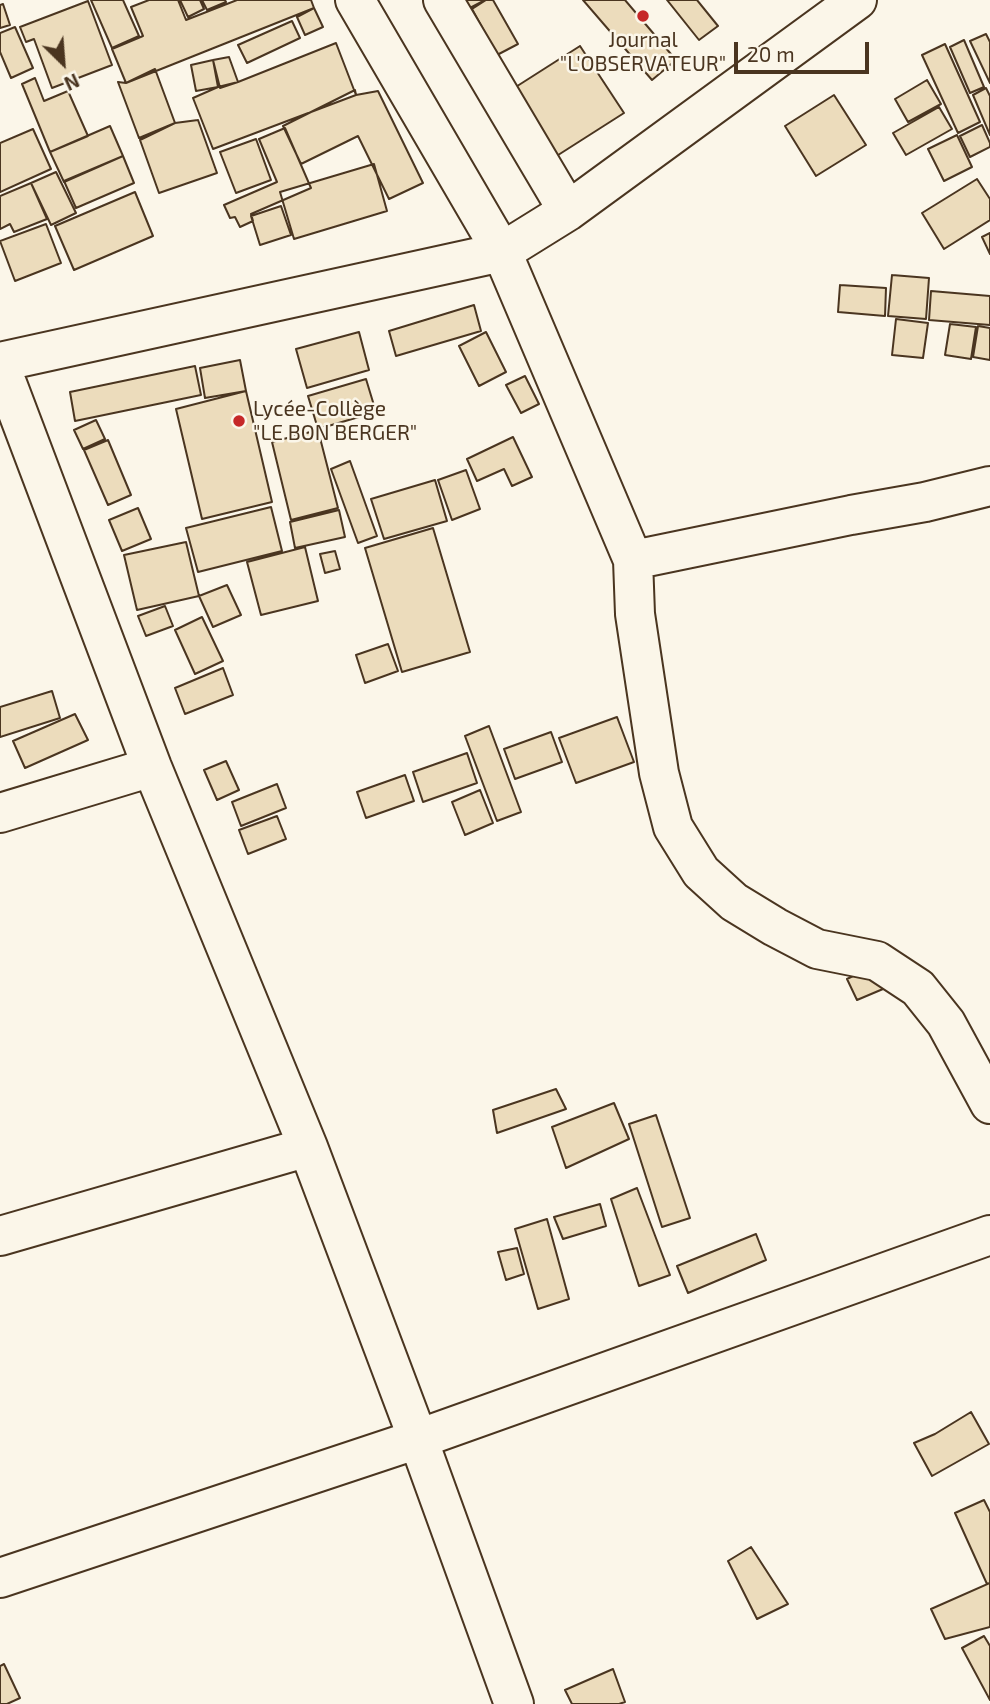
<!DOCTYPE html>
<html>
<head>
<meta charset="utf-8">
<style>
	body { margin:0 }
	#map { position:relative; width:990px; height:1704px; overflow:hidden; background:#fbf6e9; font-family:"Exo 2",sans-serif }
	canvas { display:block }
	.north { position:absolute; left:28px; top:28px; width:70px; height:70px; -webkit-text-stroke:5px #fbf6e9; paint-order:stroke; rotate:155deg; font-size:19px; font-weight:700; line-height:28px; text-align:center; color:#4a3520 }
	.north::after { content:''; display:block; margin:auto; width:24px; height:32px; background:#4a3520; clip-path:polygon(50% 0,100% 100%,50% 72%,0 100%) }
	.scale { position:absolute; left:734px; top:42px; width:135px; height:32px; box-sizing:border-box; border:4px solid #4a3520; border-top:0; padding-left:9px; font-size:21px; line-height:24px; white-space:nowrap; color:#4a3520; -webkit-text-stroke:5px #fbf6e9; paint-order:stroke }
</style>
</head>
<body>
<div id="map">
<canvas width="990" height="1704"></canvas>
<div class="north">N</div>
<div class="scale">20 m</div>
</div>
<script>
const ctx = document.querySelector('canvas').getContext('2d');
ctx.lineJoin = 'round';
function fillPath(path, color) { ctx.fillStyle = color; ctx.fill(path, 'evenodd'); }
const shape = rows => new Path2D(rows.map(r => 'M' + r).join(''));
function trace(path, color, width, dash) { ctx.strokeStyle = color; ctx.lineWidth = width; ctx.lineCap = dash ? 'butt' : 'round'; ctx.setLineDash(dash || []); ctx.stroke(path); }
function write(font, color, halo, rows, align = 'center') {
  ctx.font = font + ' "Exo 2",sans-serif'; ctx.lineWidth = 5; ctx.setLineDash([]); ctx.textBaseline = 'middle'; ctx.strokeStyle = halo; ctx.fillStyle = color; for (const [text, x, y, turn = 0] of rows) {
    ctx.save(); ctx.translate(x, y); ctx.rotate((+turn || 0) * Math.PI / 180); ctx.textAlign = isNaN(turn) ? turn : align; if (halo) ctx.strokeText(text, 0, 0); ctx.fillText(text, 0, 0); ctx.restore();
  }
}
const building = shape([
	[91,0,123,0,139,36,112,48,91,0],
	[149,0,178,0,186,20,237,0,311,0,314,8,126,83,112,49,143,36,131,7,149,0],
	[180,0,200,0,204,9,188,17,180,0],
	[202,0,225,0,226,2,207,10,202,0],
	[460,0,485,0,466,10,460,0],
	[486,0,493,0,518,44,497,55,472,9,486,0],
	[583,0,625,0,676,60,652,80,583,0],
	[667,0,697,0,718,26,699,40,667,0],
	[88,1,112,65,52,88,34,39,26,42,20,27,88,1],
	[3,4,10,25,0,28,0,5,3,4],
	[314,8,323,27,305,35,297,17,314,8],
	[292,21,300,38,247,63,238,45,292,21],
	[15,27,33,68,11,78,0,52,0,33,15,27],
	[986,34,990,42,990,83,970,41,986,34],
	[964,40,984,87,970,93,950,47,964,40],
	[336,43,356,95,213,149,193,98,218,87,238,82,336,43],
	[945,44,980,122,958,133,922,55,945,44],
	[580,46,624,113,555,157,511,90,580,46],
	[229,57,238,82,220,88,213,60,229,57],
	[213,60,218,87,196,91,191,65,213,60],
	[155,69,175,123,139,138,118,82,126,83,155,69],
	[35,78,44,101,68,91,88,136,50,152,22,84,35,78],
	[927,80,941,104,908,122,895,99,927,80],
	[986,88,990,96,990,135,973,95,986,88],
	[355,90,356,95,378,91,423,183,389,199,358,136,301,164,283,126,355,90],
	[834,95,866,145,816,176,785,126,834,95],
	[939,107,952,129,906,155,893,133,939,107],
	[198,120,217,173,159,193,140,140,175,123,198,120],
	[982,125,990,143,990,147,970,157,960,136,982,125],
	[110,126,123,156,64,182,50,152,110,126],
	[285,128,311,188,251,214,253,221,240,227,235,217,230,218,224,205,277,182,259,139,285,128],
	[33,129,51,169,0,192,0,143,33,129],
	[957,135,972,167,944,181,928,149,957,135],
	[256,139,271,180,236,193,220,152,256,139],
	[123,156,134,183,76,208,64,181,123,156],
	[374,164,387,211,294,239,280,192,374,164],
	[56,172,76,213,51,225,31,183,56,172],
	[977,179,990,199,990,220,944,249,922,213,977,179],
	[31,183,47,219,14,232,10,224,0,229,0,196,31,183],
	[135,192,153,236,74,270,55,226,135,192],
	[281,206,291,235,260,245,251,216,281,206],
	[46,224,61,263,15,281,0,241,46,224],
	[990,233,990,254,982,237,990,233],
	[892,275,929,278,926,319,888,316,892,275],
	[840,285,886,288,885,316,838,312,840,285],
	[931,291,990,296,990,325,929,320,931,291],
	[474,305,481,331,396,356,389,331,474,305],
	[896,319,928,323,923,358,892,355,896,319],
	[950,324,976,327,971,359,945,355,950,324],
	[978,326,990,328,990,360,973,357,978,326],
	[359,332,369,370,307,388,296,349,359,332],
	[486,332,506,372,479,386,459,346,486,332],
	[240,360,246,391,205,398,200,368,240,360],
	[195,366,201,395,75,421,70,392,195,366],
	[525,376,539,404,521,413,506,385,525,376],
	[366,379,376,412,318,429,308,396,366,379],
	[246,391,272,502,202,519,176,409,246,391],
	[96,420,105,439,83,449,74,430,96,420],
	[318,430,338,508,291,520,272,442,318,430],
	[513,437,532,477,512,486,504,469,477,481,467,459,513,437],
	[108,440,131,495,108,505,84,450,108,440],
	[350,461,377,536,358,543,331,469,350,461],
	[466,470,480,509,452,520,438,480,466,470],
	[435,480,447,521,384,539,371,499,435,480],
	[271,507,282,551,198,572,186,528,271,507],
	[138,508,151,539,122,551,109,520,138,508],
	[339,510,345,537,295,548,290,522,339,510],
	[433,528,470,652,402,672,365,548,433,528],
	[186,542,199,596,137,610,124,555,186,542],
	[305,547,318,601,261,615,247,562,305,547],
	[335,551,340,569,325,573,320,554,335,551],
	[227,585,241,615,213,627,199,596,227,585],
	[165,606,173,626,146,636,138,616,165,606],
	[202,617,223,661,195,674,175,630,202,617],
	[388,644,398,671,365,683,356,655,388,644],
	[223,668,233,695,185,714,175,688,223,668],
	[52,691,60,718,0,737,0,707,52,691],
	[75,714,88,740,25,768,13,741,75,714],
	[617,717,634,762,576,783,559,738,617,717],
	[489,726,521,812,497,821,465,736,489,726],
	[551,732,562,762,515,779,504,749,551,732],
	[467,753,477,783,423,802,413,772,467,753],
	[226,761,239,790,217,800,204,770,226,761],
	[405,775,414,801,366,818,357,792,405,775],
	[277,784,286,808,241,826,232,802,277,784],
	[480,790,493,823,465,835,452,802,480,790],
	[277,816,286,839,248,854,239,830,277,816],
	[873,966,883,989,857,1000,847,979,873,966],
	[556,1089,566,1109,497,1133,493,1110,556,1089],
	[614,1103,629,1139,566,1168,552,1127,614,1103],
	[656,1115,690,1218,662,1227,629,1124,656,1115],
	[637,1188,670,1275,639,1286,611,1199,637,1188],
	[600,1204,606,1226,563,1239,554,1217,600,1204],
	[547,1219,569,1299,538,1309,515,1229,547,1219],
	[756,1234,766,1260,688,1293,677,1266,756,1234],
	[517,1248,524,1274,506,1280,498,1252,517,1248],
	[971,1412,989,1444,932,1476,914,1443,935,1434,971,1412],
	[984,1500,990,1512,990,1583,987,1584,955,1513,984,1500],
	[751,1547,788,1604,757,1619,728,1561,751,1547],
	[990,1583,990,1627,945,1639,931,1609,990,1583],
	[984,1636,990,1646,990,1700,962,1648,984,1636],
	[4,1664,20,1698,7,1704,0,1704,0,1666,4,1664],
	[613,1669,625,1702,619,1704,572,1704,565,1690,613,1669]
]);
const street = shape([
	[355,0,502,252,633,560,635,614,659,773,673,827,701,872,734,902,775,927,817,949,877,961,918,988,946,1023,990,1104],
	[443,0,568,211],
	[0,362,502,252,568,211,857,0],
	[0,365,152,767,308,1147,418,1439,514,1704],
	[633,560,851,515,925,502,990,486],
	[0,813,152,767],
	[0,1236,308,1147],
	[0,1578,418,1439,990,1235]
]);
const markers = [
	[643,16,7,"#c62828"],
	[239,421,7,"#c62828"]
];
const poiNames = [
	["Journal",643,40],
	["\"L'OBSERVATEUR\"",643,64],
	["Lycée-Collège",253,409,"left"],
	["\"LE BON BERGER\"",253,433,"left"]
];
fillPath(building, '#ecdcbc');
trace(building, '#4a3520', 2);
trace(street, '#4a3520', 42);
trace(street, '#fbf6e9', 38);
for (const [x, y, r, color] of markers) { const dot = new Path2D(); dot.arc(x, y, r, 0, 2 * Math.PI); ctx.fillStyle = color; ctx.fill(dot); trace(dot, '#fbf6e9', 2.5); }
write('21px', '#4a3520', '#fbf6e9', poiNames);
</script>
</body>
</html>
